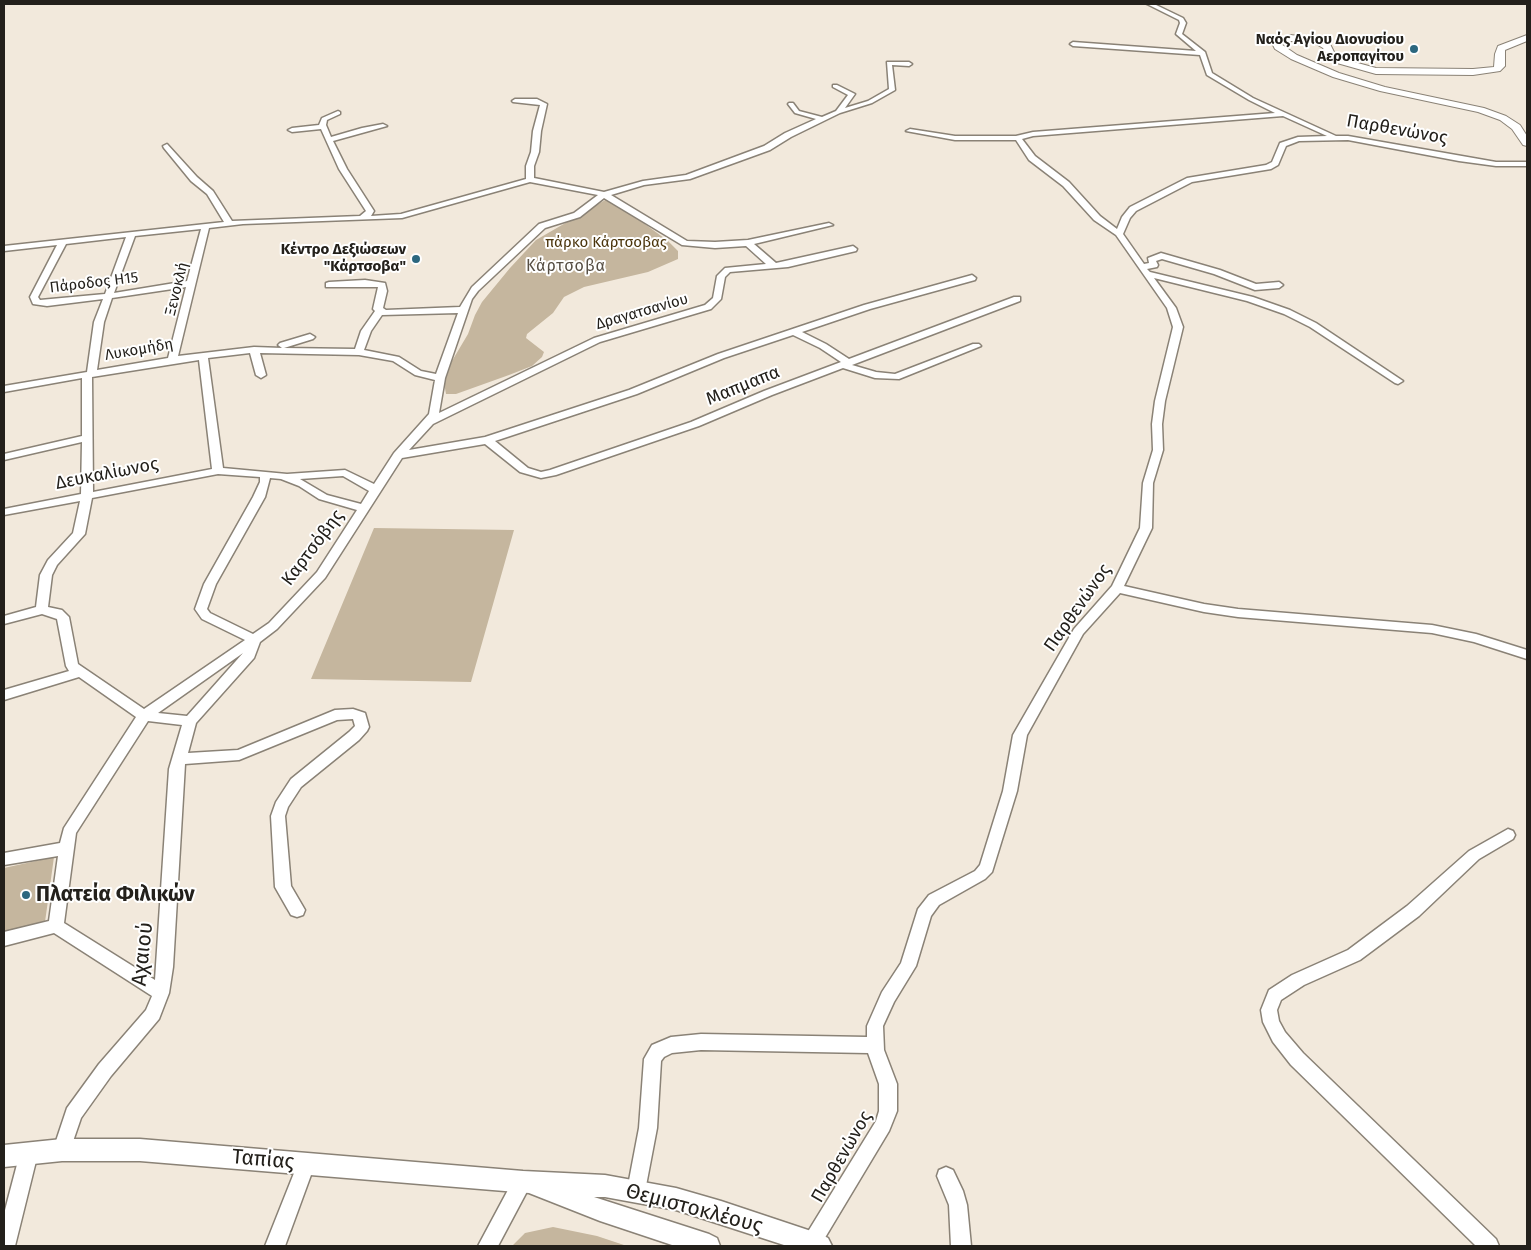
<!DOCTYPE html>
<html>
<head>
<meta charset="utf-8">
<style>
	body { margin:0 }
	#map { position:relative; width:1531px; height:1250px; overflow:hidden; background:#f2e9dc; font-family:"Fira Sans",sans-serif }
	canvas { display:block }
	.frame { position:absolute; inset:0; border:5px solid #23201b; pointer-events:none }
</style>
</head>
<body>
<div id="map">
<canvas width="1531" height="1250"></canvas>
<div class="frame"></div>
</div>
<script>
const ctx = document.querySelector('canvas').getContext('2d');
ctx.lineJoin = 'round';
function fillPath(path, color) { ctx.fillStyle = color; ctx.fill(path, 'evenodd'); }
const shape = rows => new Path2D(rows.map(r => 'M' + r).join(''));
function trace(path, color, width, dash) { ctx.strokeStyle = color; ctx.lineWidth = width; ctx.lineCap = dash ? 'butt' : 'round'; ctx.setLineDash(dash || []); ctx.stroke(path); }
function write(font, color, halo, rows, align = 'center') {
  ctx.font = font + ' "Fira Sans",sans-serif'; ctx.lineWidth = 4; ctx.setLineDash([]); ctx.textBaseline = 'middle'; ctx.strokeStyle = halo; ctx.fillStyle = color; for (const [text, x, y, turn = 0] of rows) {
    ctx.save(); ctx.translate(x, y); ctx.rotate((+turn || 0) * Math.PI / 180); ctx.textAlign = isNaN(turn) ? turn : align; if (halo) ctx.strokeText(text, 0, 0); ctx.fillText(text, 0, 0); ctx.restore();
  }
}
const green = shape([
	[607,199,615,202,668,241,678,251,678,259,648,272,584,287,564,297,553,313,527,334,526,338,544,352,542,357,532,366,509,375,456,394,446,394,444,383,452,361,468,334,475,315,482,302,510,268,536,240],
	[374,528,514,530,471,682,311,679],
	[54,857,45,922,4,931,4,868],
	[553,1227,597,1236,627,1246,512,1246,525,1233]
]);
const minor = shape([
	[1147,4,1154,4,1183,18,1186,23,1182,34,1205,52,1212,73,1253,98,1336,136,1348,136,1496,162,1527,162,1527,166,1496,166,1459,161,1348,140,1299,141,1286,146,1278,165,1271,169,1192,182,1136,211,1130,218,1123,234,1144,264,1149,263,1148,258,1161,253,1220,270,1256,284,1279,282,1283,285,1279,288,1255,290,1214,274,1162,259,1156,261,1158,265,1157,267,1147,269,1150,272,1253,297,1290,310,1316,323,1403,381,1398,384,1395,383,1310,327,1284,314,1247,301,1154,278,1176,308,1183,327,1165,401,1162,424,1163,450,1153,483,1152,528,1124,586,1204,604,1238,609,1432,625,1476,634,1527,650,1527,659,1474,642,1432,633,1238,617,1204,612,1120,593,1083,634,1027,735,1017,791,992,872,985,879,939,905,931,916,916,966,894,1002,883,1026,884,1050,897,1084,897,1111,889,1131,820,1246,803,1246,801,1243,876,1121,879,1111,879,1084,868,1053,701,1050,672,1053,664,1057,661,1061,657,1128,645,1191,643,1198,636,1200,629,1198,627,1191,639,1128,644,1059,652,1045,671,1037,701,1034,867,1037,867,1026,882,992,901,963,918,909,929,895,975,871,980,865,1003,791,1013,735,1074,629,1112,586,1140,528,1143,483,1153,450,1152,424,1155,401,1173,327,1167,308,1116,235,1094,220,1063,186,1029,160,1016,140,955,140,906,131,910,129,955,136,1016,136,1033,132,1275,113,1249,100,1207,75,1200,55,1073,46,1070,44,1073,42,1196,51,1176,34,1180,23,1179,20,1147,4],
	[1283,116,1327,136,1298,137,1280,143,1272,162,1266,165,1187,178,1130,207,1122,217,1117,229,1100,216,1069,182,1035,156,1022,139,1033,136,1283,116],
	[887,62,909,62,912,64,909,66,892,65,895,90,872,103,840,113,791,137,770,150,690,179,644,185,611,195,687,241,715,242,748,240,829,223,833,225,754,244,776,263,853,246,857,249,856,251,788,267,730,272,725,277,721,299,711,309,600,342,433,424,409,450,485,437,629,390,718,354,864,305,972,275,976,278,975,280,870,309,802,332,826,344,849,359,1014,297,1020,297,1020,301,852,365,876,372,895,374,973,344,979,344,981,346,899,379,875,378,843,368,772,395,699,426,556,475,541,478,520,472,485,444,402,458,325,578,277,629,260,642,254,658,196,723,188,753,238,750,335,710,353,709,365,713,369,727,367,731,359,740,301,787,288,807,285,816,291,886,305,910,303,915,297,917,291,915,275,887,271,816,276,802,291,779,349,732,355,726,353,719,337,720,239,760,185,764,173,967,169,993,159,1019,111,1076,81,1118,68,1156,62,1159,56,1156,53,1150,67,1108,99,1064,146,1010,152,996,54,933,4,946,4,932,49,921,58,856,4,865,4,853,60,843,64,828,136,717,79,677,4,700,4,690,69,671,66,666,57,619,42,614,4,624,4,616,36,607,40,575,48,560,73,533,80,501,4,515,4,509,81,494,82,442,4,460,4,454,82,436,82,378,4,392,4,386,87,372,94,322,103,299,47,306,33,304,30,297,57,245,4,251,4,246,224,222,207,194,191,181,164,148,163,146,167,144,197,177,213,191,232,221,360,216,366,211,339,169,321,129,292,132,288,130,292,128,319,125,322,118,338,111,340,112,340,114,327,120,326,125,331,137,362,128,383,124,387,126,333,141,347,169,374,211,371,216,401,214,526,179,526,166,531,152,533,131,540,105,513,102,512,101,515,99,537,99,547,104,541,131,539,152,534,166,534,178,604,192,643,181,686,175,764,146,785,133,816,119,795,113,788,104,789,103,793,103,799,111,822,117,836,111,848,95,833,87,833,85,837,85,855,94,845,108,868,101,889,89,887,62],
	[530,182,598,195,574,213,539,224,472,287,460,307,386,310,383,308,387,291,385,283,365,280,329,282,326,283,326,287,378,287,373,309,375,311,361,331,355,349,284,348,313,339,315,337,310,334,280,343,278,345,282,348,254,347,178,356,209,228,243,224,402,218,530,182],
	[604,198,682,245,715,248,746,246,766,264,725,268,717,276,713,298,705,305,594,338,439,413,445,378,472,299,478,291,545,228,580,217,604,198],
	[201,229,187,281,114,293,135,236,201,229],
	[126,237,105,294,40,300,38,297,66,244,126,237],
	[186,287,168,358,97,370,104,322,112,298,186,287],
	[458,313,436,374,421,371,399,357,364,350,371,331,382,315,458,313],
	[793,335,820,348,841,362,764,391,691,422,550,470,541,472,528,468,495,441,637,394,724,358,793,335],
	[250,353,256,375,261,378,266,375,260,353,359,355,393,361,415,375,435,380,429,414,394,453,374,484,345,470,287,474,223,468,208,358,250,353],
	[199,360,212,469,93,492,92,377,199,360],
	[218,474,260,477,260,482,253,497,204,584,195,609,202,619,245,640,144,709,78,664,69,617,62,610,48,607,52,575,57,565,85,534,92,498,218,474],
	[343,476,369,491,361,504,327,495,300,479,343,476],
	[270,478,281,479,299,486,319,499,357,510,317,572,269,623,253,634,210,613,207,609,216,584,265,497,270,478],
	[243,653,187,716,158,713,243,653],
	[148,721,182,725,169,769,155,980,64,923,76,833,148,721],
	[1508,829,1513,831,1515,835,1513,839,1479,859,1419,916,1360,960,1304,985,1281,1000,1277,1010,1279,1021,1285,1032,1303,1053,1496,1239,1499,1246,1476,1246,1291,1065,1273,1042,1263,1022,1261,1010,1269,990,1292,975,1348,950,1407,906,1469,851,1508,829],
	[29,1144,35,1147,38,1153,15,1246,4,1246,4,1214,20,1153,23,1147,29,1144],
	[306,1155,312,1158,315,1164,285,1246,265,1246,300,1158,306,1155],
	[946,1167,953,1170,963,1191,967,1205,971,1246,951,1246,949,1205,937,1176,939,1170,946,1167],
	[523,1173,530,1175,532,1182,498,1246,478,1246,516,1175,523,1173]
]);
const tertiary = shape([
	[62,1139,140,1139,523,1171,605,1175,676,1188,721,1201,820,1234,828,1238,832,1246,787,1246,676,1210,605,1197,594,1197,709,1234,717,1238,720,1246,675,1246,600,1221,529,1193,140,1161,62,1161,4,1167,4,1145,62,1139]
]);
const secondary = shape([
	[1290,35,1318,38,1330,44,1335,54,1343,59,1376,68,1473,69,1494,67,1495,54,1498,46,1527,35,1527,41,1505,50,1505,66,1500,71,1473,75,1376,74,1337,63,1328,57,1323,48,1313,42,1291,41,1281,44,1297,55,1339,73,1385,87,1484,108,1506,116,1520,125,1527,136,1527,146,1523,145,1512,129,1500,120,1478,112,1380,91,1333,77,1291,59,1275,49,1272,43,1290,35]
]);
const markers = [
	[1414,49,5,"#2c677f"],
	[416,259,5,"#2c677f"],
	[26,895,5,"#2c677f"]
];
const farPoinames = [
	["Ναός Αγίου Διονυσίου",1404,40],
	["Αεροπαγίτου",1404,57],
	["Κέντρο Δεξιώσεων",406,250],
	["\"Κάρτσοβα\"",406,267]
];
const farParknames = [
	["πάρκο Κάρτσοβας",606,243]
];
const farStreetnames = [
	["Πάροδος Η15",94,283,-7],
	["Ξενοκλή",177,289,-76],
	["Δραγατσανίου",642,312,-16],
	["Λυκομήδη",139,350,-10]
];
const farNeighbourhoodnames = [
	["Κάρτσοβα",566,267]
];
const streetNames = [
	["Παρθενώνος",1397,130,10],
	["Μαπμαπα",743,386,-22],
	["Δευκαλίωνος",107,474,-11],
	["Καρτσόβης",313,548,-53],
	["Παρθενώνος",1078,608,-55],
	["Παρθενώνος",842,1157,-60]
];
const nearPoinames = [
	["Πλατεία Φιλικών",36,895]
];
const nearStreetnames = [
	["Αχαιού",143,954,-84],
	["Ταπίας",263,1160,5],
	["Θεμιστοκλέους",694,1209,15]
];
fillPath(green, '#c5b69e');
trace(minor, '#8a8276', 3);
trace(tertiary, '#8a8276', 3);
trace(secondary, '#8a8276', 2);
fillPath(minor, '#fff');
fillPath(tertiary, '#fff');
fillPath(secondary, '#fff');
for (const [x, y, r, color] of markers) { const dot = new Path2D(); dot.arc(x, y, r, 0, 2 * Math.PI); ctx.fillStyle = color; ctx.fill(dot); trace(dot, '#fff', 2); }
write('bold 15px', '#23201b', '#fff', farPoinames, 'right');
write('15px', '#4a340b', '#fff', farParknames);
write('15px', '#23201b', '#fff', farStreetnames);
ctx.letterSpacing = '1px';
write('16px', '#574f44', '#fff', farNeighbourhoodnames);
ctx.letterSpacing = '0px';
write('18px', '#23201b', '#fff', streetNames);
write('bold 21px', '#23201b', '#fff', nearPoinames, 'left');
write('21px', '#23201b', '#fff', nearStreetnames);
</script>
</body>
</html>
